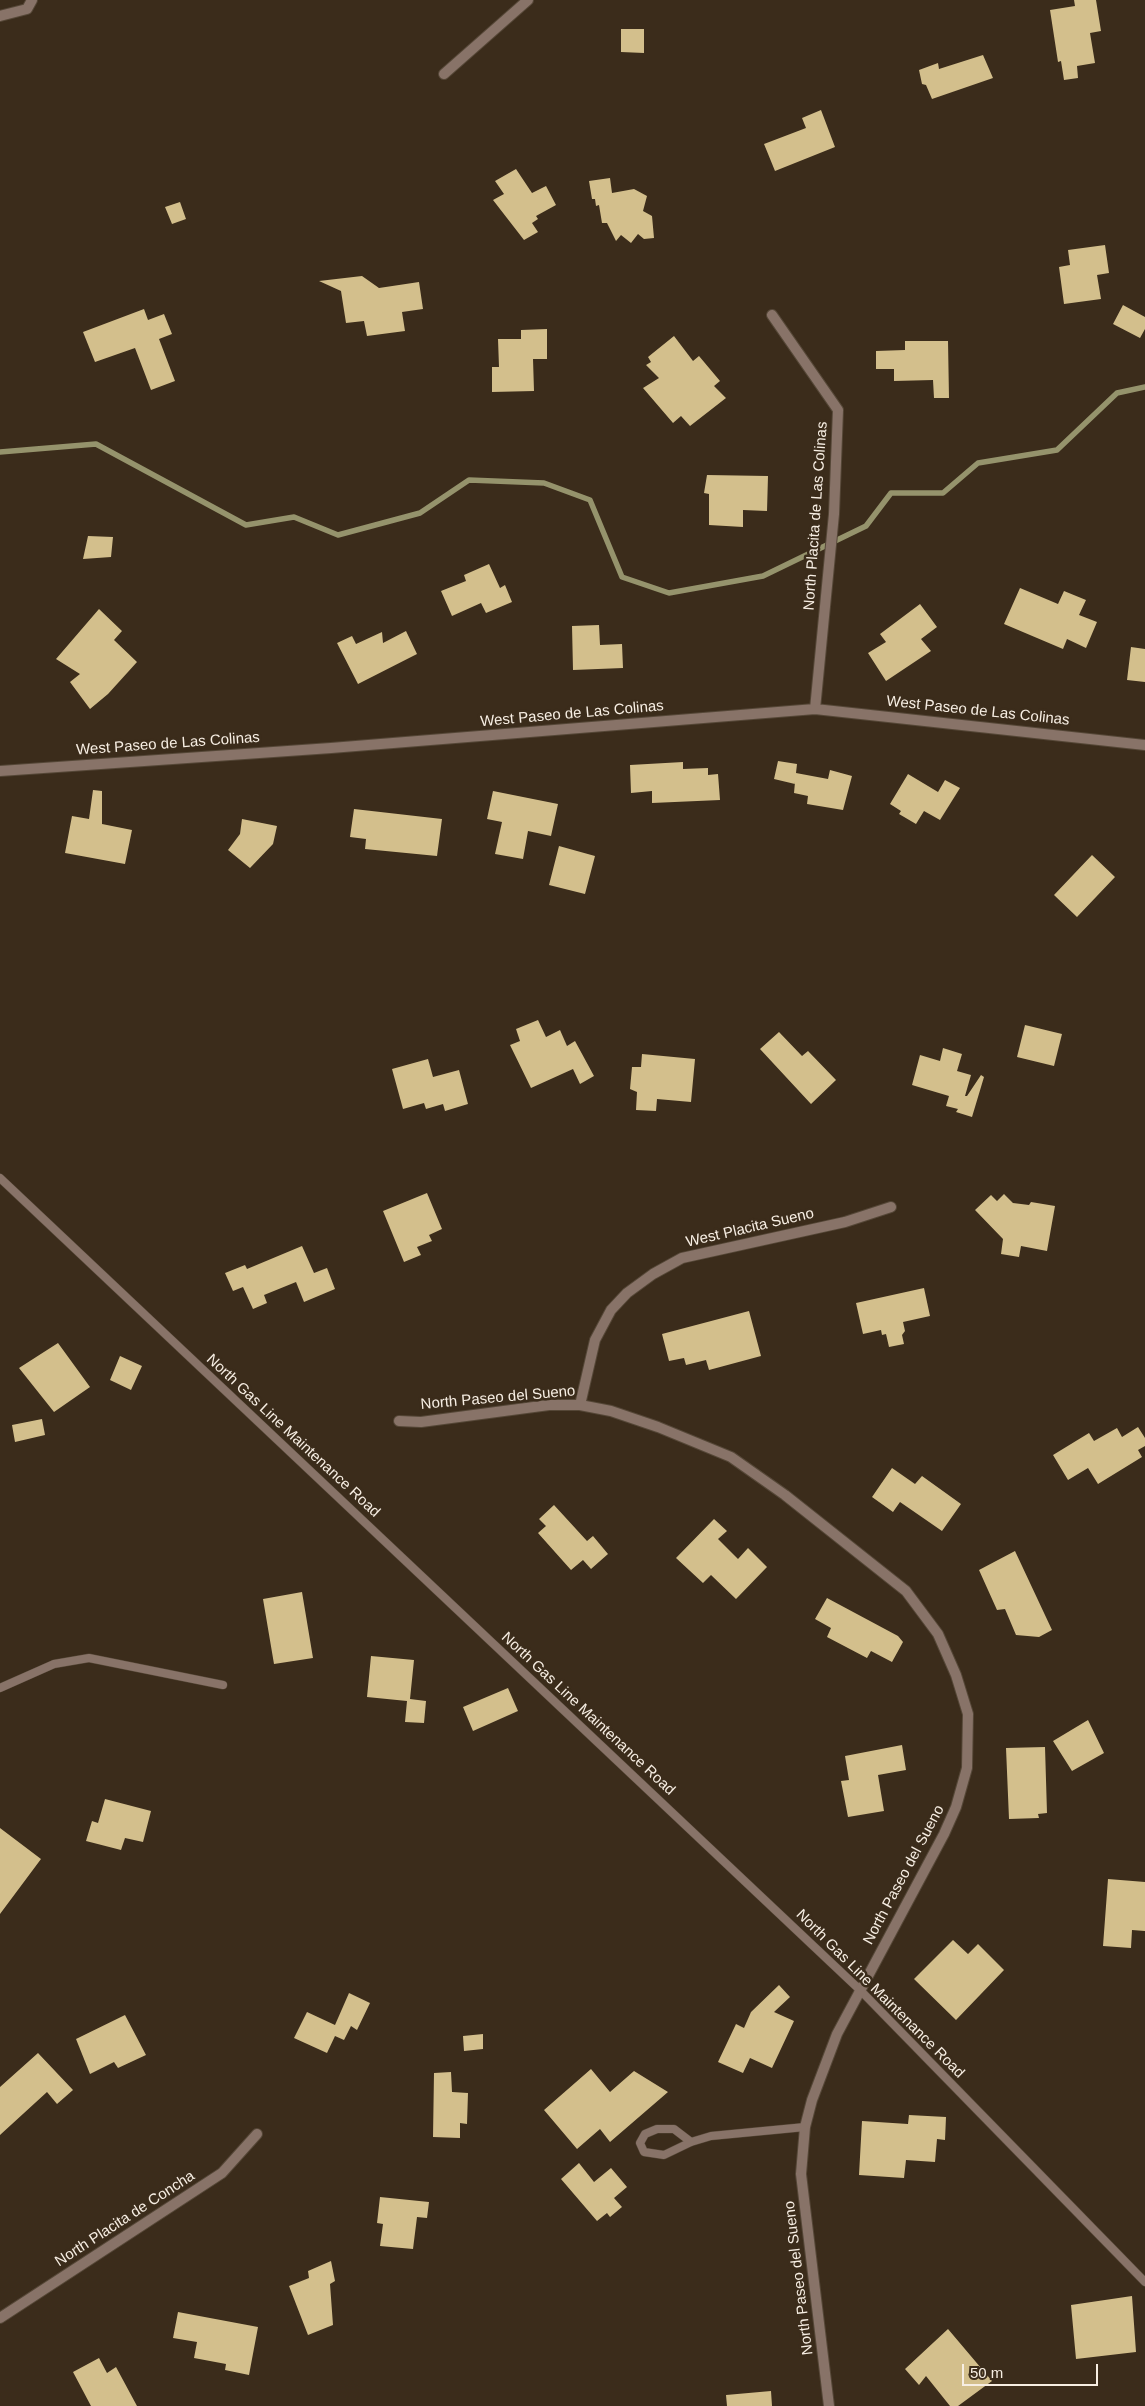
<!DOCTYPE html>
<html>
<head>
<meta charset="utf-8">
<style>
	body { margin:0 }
	#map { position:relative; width:1145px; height:2406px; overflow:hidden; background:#3b2c1b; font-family:Helvetica,sans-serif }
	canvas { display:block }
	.scale { position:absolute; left:962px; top:2364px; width:136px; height:22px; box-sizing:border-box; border:2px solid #f7eee3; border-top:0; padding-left:6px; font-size:15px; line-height:18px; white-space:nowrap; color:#f7eee3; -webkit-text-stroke:4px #3b2c1b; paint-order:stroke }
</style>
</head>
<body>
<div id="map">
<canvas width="1145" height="2406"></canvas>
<div class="scale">50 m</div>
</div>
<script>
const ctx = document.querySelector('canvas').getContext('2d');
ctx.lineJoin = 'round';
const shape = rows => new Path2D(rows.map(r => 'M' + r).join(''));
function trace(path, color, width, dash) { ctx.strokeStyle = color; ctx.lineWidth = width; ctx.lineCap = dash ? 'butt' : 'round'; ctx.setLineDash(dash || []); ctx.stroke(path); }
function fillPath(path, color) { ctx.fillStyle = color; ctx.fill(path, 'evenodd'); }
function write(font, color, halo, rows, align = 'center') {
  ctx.font = font + ' Helvetica,sans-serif'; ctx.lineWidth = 5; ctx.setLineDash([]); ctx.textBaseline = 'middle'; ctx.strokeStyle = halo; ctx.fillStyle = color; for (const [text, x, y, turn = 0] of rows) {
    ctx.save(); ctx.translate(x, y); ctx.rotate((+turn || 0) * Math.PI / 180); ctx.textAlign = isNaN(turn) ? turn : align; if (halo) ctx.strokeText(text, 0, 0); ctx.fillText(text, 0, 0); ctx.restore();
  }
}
const stream = shape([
	[0,452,96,444,246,525,294,517,338,535,420,513,469,480,544,483,590,500,622,577,669,593,763,576,866,526,891,493,943,493,978,463,1057,450,1117,393,1145,387]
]);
const building = shape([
	[1074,0,1096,0,1101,31,1090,33,1095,63,1077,66,1078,78,1064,80,1061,61,1058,62,1050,10,1075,6],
	[621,29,644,29,644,53,621,52],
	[983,55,993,78,932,99,926,85,922,84,919,70,938,63,939,69],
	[821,110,835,147,775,171,764,144,806,128,802,118],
	[516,169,532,193,546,186,556,205,536,216,538,219,532,223,538,232,524,240,493,200,504,194,495,181],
	[610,178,612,193,634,189,647,196,643,211,652,216,654,238,644,239,638,234,631,243,621,235,616,241,607,223,602,223,599,205,596,206,595,199,592,199,589,181],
	[180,202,186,219,172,224,165,207],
	[1105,245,1109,273,1097,275,1101,299,1064,304,1059,267,1070,265,1068,250],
	[362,276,379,288,419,282,423,309,402,312,405,331,367,336,364,321,346,323,341,291,319,281],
	[1123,305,1145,317,1145,329,1140,338,1113,324],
	[144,309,148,320,164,314,172,334,159,339,175,381,151,390,135,348,95,362,83,332],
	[547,329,547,359,533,359,534,391,492,392,492,367,499,367,498,339,521,339,521,330],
	[674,336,693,361,699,356,720,381,714,386,726,398,690,426,681,416,673,423,643,388,659,378,646,365,651,362,648,357],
	[905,341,948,341,949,398,934,398,933,380,894,381,894,369,876,369,876,351,905,350],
	[707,475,768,476,767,511,743,510,743,527,709,525,709,494,704,493],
	[88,536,113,537,111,557,83,559],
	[489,564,500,588,505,585,512,602,486,613,481,603,452,616,441,591,466,581,464,575],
	[1020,588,1058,604,1064,591,1086,600,1079,615,1097,622,1086,648,1067,639,1063,649,1004,624],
	[920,604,937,627,921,639,931,651,886,681,868,653,886,642,880,634],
	[99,609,122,631,114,640,137,662,108,694,90,709,70,682,80,674,56,659],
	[599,625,600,645,622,644,623,668,573,670,572,626],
	[406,631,417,654,358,684,337,643,352,636,356,644,382,632,383,643],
	[1131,647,1145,649,1145,682,1127,680],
	[778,761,797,764,796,773,828,779,830,770,852,776,843,810,807,804,808,796,794,793,795,782,795,784,774,779],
	[683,762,683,769,708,768,708,775,718,774,720,800,652,803,652,791,631,793,630,765],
	[908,774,938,792,945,780,960,788,940,820,924,811,916,824,899,814,901,811,890,804],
	[93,790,102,791,102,824,132,830,125,864,65,853,72,816,89,819],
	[493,791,558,804,551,836,528,831,523,859,495,854,502,822,487,819],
	[354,809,442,819,437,856,365,849,366,839,350,837],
	[242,819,277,826,273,844,250,868,228,850,240,834],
	[559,846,595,856,585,894,549,885],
	[1092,855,1115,877,1077,917,1054,895],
	[538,1020,546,1037,560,1030,567,1046,575,1041,594,1076,580,1084,573,1069,531,1088,510,1045,520,1041,516,1029],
	[1025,1025,1062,1034,1054,1066,1017,1057],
	[779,1032,802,1056,808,1051,836,1080,811,1104,760,1049],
	[943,1048,962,1054,957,1071,971,1075,965,1096,967,1096,981,1075,984,1077,972,1117,956,1112,958,1109,946,1106,949,1096,912,1085,920,1055,940,1061],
	[642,1054,695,1059,691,1102,657,1099,656,1111,636,1110,637,1092,630,1089,632,1067,641,1067],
	[428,1059,433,1077,459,1070,468,1104,445,1111,443,1104,426,1109,424,1103,403,1109,392,1069],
	[427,1193,442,1229,429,1235,432,1241,417,1247,421,1255,404,1262,383,1211],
	[1004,1194,1013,1203,1029,1205,1031,1202,1055,1206,1047,1251,1021,1246,1019,1257,1001,1254,1003,1239,975,1210,991,1195,997,1201],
	[302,1246,314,1273,327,1268,335,1289,304,1302,296,1282,264,1295,267,1303,253,1309,243,1287,233,1291,225,1273,245,1265,247,1269],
	[924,1288,930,1316,903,1322,905,1331,902,1335,904,1344,889,1347,886,1334,882,1335,881,1330,863,1334,856,1303],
	[749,1311,761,1356,709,1370,706,1360,686,1365,684,1358,669,1361,662,1334],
	[58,1343,90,1387,54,1412,19,1368],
	[120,1356,142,1366,131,1390,110,1380],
	[42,1419,45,1435,15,1442,12,1425],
	[1138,1427,1145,1438,1145,1446,1138,1450,1142,1457,1098,1484,1088,1468,1068,1480,1053,1455,1089,1433,1094,1441,1117,1428,1122,1437],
	[892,1468,915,1484,922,1476,961,1504,942,1531,900,1502,893,1512,872,1497],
	[554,1505,587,1541,593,1536,608,1554,591,1569,583,1560,571,1570,538,1533,546,1526,539,1519],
	[714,1519,727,1531,718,1539,738,1559,748,1548,767,1567,736,1599,711,1575,703,1583,676,1558],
	[1015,1551,1052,1630,1039,1637,1016,1635,1005,1609,997,1610,979,1570],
	[302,1592,313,1658,274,1664,263,1599],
	[827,1598,898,1636,903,1642,892,1662,871,1651,867,1658,827,1637,831,1628,815,1619],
	[371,1656,414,1660,410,1699,426,1701,424,1723,405,1722,407,1701,367,1697],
	[508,1688,518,1711,473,1731,463,1707],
	[1088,1720,1104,1753,1072,1771,1053,1741],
	[902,1745,906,1770,878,1775,884,1811,848,1817,841,1781,849,1780,845,1756],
	[1045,1747,1047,1813,1038,1814,1039,1818,1009,1819,1006,1748],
	[105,1799,151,1811,143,1842,125,1838,121,1850,86,1841,92,1821,98,1823],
	[0,1828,41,1859,0,1914],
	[1108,1879,1145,1882,1145,1931,1132,1930,1131,1948,1103,1946],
	[953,1940,968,1954,978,1944,1004,1970,956,2020,914,1979],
	[779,1985,790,1997,774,2012,794,2021,772,2068,750,2058,743,2073,718,2062,736,2024,744,2028,751,2012],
	[349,1993,370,2003,357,2030,351,2026,344,2040,335,2036,327,2053,294,2038,307,2012,335,2025],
	[125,2015,146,2055,118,2068,114,2062,90,2074,76,2039],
	[483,2034,483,2049,464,2051,463,2036],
	[38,2053,73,2090,57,2104,47,2092,0,2135,0,2087],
	[591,2069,610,2092,634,2071,668,2092,610,2142,600,2129,577,2149,544,2110],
	[451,2072,452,2092,468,2093,467,2124,460,2123,460,2138,433,2137,434,2073],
	[909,2115,946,2117,945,2140,937,2139,935,2162,906,2160,904,2178,859,2175,862,2121,908,2124],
	[579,2163,594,2182,611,2168,627,2187,614,2198,622,2207,610,2217,607,2213,597,2221,561,2179],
	[380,2197,429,2202,427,2218,417,2217,413,2249,380,2246,383,2224,377,2223],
	[331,2261,335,2281,330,2284,333,2325,308,2335,289,2286,309,2278,308,2271],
	[1132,2296,1136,2352,1076,2359,1071,2305],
	[178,2312,258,2327,249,2375,225,2370,226,2364,194,2358,197,2342,173,2338],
	[948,2329,992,2381,958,2406,950,2406,926,2376,919,2385,905,2369],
	[99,2358,107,2373,116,2367,137,2406,91,2406,73,2372],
	[771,2391,772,2406,727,2406,726,2395]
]);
const service = shape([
	[0,1178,860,1990,1145,2282],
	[0,1688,54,1664,89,1658,223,1685],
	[691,2142,674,2129,657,2129,645,2134,640,2143,644,2152,664,2155,691,2142,711,2136,805,2127]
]);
const minor = shape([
	[0,16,27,9,32,0],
	[444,74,528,0],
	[772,315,838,410,834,514,815,709],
	[0,771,331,748,815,709,1145,745],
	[580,1405,595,1340,611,1310,627,1293,653,1274,682,1258,845,1222,891,1207],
	[399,1421,421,1422,549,1405,580,1405,611,1411,658,1427,731,1457,785,1495,906,1591,938,1634,956,1675,968,1714,967,1768,956,1807,944,1834,837,2034,812,2100,805,2127,801,2174,829,2406],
	[0,2318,222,2173,257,2134]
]);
const streetNames = [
	["North Placita de Las Colinas",816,516,-86],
	["West Paseo de Las Colinas",978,711,6],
	["West Paseo de Las Colinas",572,714,-5],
	["West Paseo de Las Colinas",168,744,-4],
	["West Placita Sueno",750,1228,-13],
	["North Paseo del Sueno",498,1398,-5],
	["North Gas Line Maintenance Road",293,1436,43],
	["North Gas Line Maintenance Road",588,1714,43],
	["North Paseo del Sueno",904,1875,-62],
	["North Gas Line Maintenance Road",880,1994,45],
	["North Placita de Concha",125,2219,-33],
	["North Paseo del Sueno",799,2278,-97]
];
trace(stream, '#95936c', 5.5);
fillPath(building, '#d3bf8c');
trace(service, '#554737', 9);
trace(minor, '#554737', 12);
trace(service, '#887368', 8);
trace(minor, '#887368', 10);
write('15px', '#f7eee3', '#3b2c1b', streetNames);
</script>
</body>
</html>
